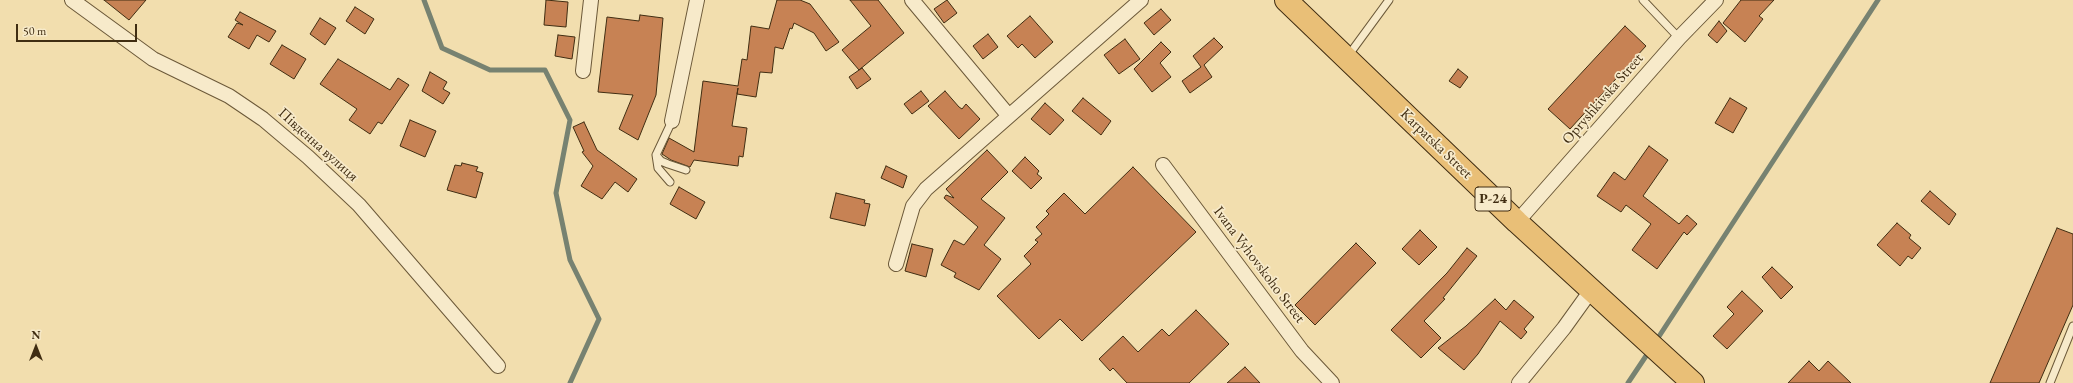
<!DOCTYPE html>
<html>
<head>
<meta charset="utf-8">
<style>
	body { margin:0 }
	#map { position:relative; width:2073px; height:383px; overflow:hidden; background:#f2deae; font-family:"EB Garamond",serif }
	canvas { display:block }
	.north { position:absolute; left:16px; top:327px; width:40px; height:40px; -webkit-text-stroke:3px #f7eaca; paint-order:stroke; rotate:0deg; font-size:11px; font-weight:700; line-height:16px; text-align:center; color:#402d12 }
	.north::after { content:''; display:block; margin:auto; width:14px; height:18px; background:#402d12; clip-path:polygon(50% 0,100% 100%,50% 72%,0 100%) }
	.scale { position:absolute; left:16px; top:24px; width:121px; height:18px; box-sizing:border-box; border:2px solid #402d12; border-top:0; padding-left:5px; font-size:12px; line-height:14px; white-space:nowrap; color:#402d12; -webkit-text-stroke:3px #f7eaca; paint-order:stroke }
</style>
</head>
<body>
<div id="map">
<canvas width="2073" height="383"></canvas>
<div class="north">N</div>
<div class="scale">50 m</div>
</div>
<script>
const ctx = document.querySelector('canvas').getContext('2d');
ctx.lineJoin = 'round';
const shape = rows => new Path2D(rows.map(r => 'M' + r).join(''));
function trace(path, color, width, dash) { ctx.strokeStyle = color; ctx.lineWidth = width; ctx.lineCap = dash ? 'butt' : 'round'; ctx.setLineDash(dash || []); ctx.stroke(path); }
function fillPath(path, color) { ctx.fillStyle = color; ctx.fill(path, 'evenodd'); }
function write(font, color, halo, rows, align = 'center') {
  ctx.font = font + ' "EB Garamond",serif'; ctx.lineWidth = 3.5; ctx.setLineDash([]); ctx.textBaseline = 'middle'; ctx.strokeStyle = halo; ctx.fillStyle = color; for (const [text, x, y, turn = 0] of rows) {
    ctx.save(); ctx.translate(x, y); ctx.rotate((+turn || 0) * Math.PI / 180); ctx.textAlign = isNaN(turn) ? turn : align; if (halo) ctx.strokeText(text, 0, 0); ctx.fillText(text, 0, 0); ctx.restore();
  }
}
const stream = shape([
	[424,0,442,48,490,70,545,70,570,120,556,193,570,260,599,319,570,383],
	[1656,341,1878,0],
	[1628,383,1650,350]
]);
const building = shape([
	[104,0,146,0,129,20,104,0],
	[546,0,568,2,566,27,544,25,546,0],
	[777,0,800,0,810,4,839,42,826,51,814,33,794,23,792,29,790,28,783,49,775,47,772,73,760,72,756,97,737,94,738,88,732,126,747,128,743,157,739,156,738,166,694,160,690,167,671,160,662,154,669,138,694,152,703,81,738,86,742,59,747,60,751,26,769,29,777,0],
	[850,0,878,0,904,33,859,70,842,50,871,26,850,0],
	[947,0,957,13,944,23,934,9,947,0],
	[1741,0,1774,0,1759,16,1763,19,1745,42,1723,23,1741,0],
	[355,7,374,19,365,34,346,21,355,7],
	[1161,9,1171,20,1154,35,1144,23,1161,9],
	[240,12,276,31,269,42,257,35,249,49,228,37,237,23,243,25,235,20,240,12],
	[640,15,663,18,656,95,638,140,619,129,633,95,598,92,607,17,639,21,640,15],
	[1030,16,1053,42,1035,58,1022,44,1018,48,1007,36,1030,16],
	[320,18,336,28,325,45,310,34,320,18],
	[1719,21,1727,31,1717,43,1708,35,1719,21],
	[1625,26,1646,46,1570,129,1548,109,1625,26],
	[988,34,998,47,983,59,973,46,988,34],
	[558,35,575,37,572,59,555,56,558,35],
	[1214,38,1223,47,1204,65,1212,77,1190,93,1182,81,1201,67,1193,56,1214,38],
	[1125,39,1140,59,1119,74,1104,55,1125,39],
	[1161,42,1171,52,1160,63,1171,77,1152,92,1134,69,1161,42],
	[282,45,306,59,294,79,270,64,282,45],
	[338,59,390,90,398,78,409,85,382,124,378,122,370,134,349,120,357,109,320,84,338,59],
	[862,68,871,79,857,89,849,77,862,68],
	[1458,69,1468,77,1460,88,1449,81,1458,69],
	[430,72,447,82,443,89,450,93,443,104,422,91,430,72],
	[921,91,929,101,912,114,904,104,921,91],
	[945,91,959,107,962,109,966,104,980,119,959,139,928,106,945,91],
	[1083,98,1111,121,1101,135,1072,111,1083,98],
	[1730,98,1747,108,1733,133,1715,123,1730,98],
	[1045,103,1064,120,1050,135,1031,119,1045,103],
	[410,120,436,131,425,157,400,146,410,120],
	[584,122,597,150,637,179,628,192,615,182,602,199,581,186,593,166,582,152,584,151,573,127,584,122],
	[1649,146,1668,160,1643,196,1679,224,1687,215,1697,224,1687,235,1684,232,1657,269,1632,250,1651,224,1626,205,1621,212,1597,196,1614,172,1625,180,1649,146],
	[987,150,1008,172,981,199,1005,218,984,245,1001,259,979,290,954,277,956,273,941,265,954,240,964,245,978,227,944,198,946,195,954,198,946,189,987,150],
	[1025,157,1039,171,1037,174,1042,178,1031,189,1012,171,1025,157],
	[462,163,478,167,476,171,483,173,476,198,447,190,455,165,461,166,462,163],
	[886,166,907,176,903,188,881,178,886,166],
	[1133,167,1196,232,1082,341,1060,319,1039,339,997,296,1031,264,1024,256,1038,242,1035,240,1042,234,1036,227,1049,214,1046,211,1064,193,1085,214,1133,167],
	[679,187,705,202,696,219,670,204,679,187],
	[1930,191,1956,214,1949,225,1921,201,1930,191],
	[836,193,865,200,864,203,870,204,865,226,830,218,836,193],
	[1897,223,1911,235,1909,238,1921,248,1912,259,1908,256,1900,266,1877,245,1897,223],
	[2057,228,2073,234,2073,305,2039,383,1990,383,2057,228],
	[1420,230,1437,247,1419,265,1402,249,1420,230],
	[1356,243,1376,263,1315,325,1295,305,1356,243],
	[912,244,933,249,926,277,905,271,912,244],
	[1467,248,1477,256,1443,298,1445,299,1424,321,1441,338,1421,358,1391,330,1447,273,1467,248],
	[1772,267,1793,287,1781,299,1762,277,1772,267],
	[1742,291,1763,311,1727,349,1713,336,1734,314,1727,307,1742,291],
	[1495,299,1506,310,1514,300,1534,317,1524,329,1527,332,1521,339,1500,321,1478,354,1464,370,1438,348,1466,326,1495,299],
	[1196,310,1229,344,1189,383,1127,383,1113,368,1110,371,1099,359,1123,336,1138,352,1162,329,1169,336,1196,310],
	[1809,361,1819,371,1828,361,1851,383,1788,383,1809,361],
	[1245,367,1260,383,1227,383,1245,367]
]);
const lane = shape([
	[1643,0,1679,38],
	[1348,56,1389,0],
	[672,121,656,155,661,161,668,164,686,170],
	[656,155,658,168,670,182],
	[2050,383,2073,326]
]);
const street = shape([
	[72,0,153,59,229,96,263,119,308,157,359,205,498,366],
	[912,0,1008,115],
	[583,71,591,0],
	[672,121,697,0],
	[1163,165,1302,351,1332,383],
	[1517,222,1679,38,1716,0],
	[896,264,913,206,926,189,1141,0],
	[1519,383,1564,328,1592,289]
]);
const primary = shape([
	[1286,0,1517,222,1693,383]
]);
const shields = [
	[1493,199,36]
];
const shieldNames = [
	["Р-24",1493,199]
];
const streetNames = [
	["Opryshkivska Street",1603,99,-49],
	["Karpatska Street",1436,144,44],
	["Південна вулиця",318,145,42],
	["Ivana Vyhovskoho Street",1259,265,53]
];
trace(stream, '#778271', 5);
fillPath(building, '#c78254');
trace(building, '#402d12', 1);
trace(lane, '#6c5939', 9);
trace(street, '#6c5939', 16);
trace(primary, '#402d12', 24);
trace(lane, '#f7eaca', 7);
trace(street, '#f7eaca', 14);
trace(primary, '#e9bf77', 22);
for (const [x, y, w] of shields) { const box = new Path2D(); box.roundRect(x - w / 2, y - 12, w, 24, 3); ctx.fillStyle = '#f7eaca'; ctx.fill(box); trace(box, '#402d12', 1); }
write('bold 14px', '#402d12', null, shieldNames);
write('15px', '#402d12', '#f7eaca', streetNames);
</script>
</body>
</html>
